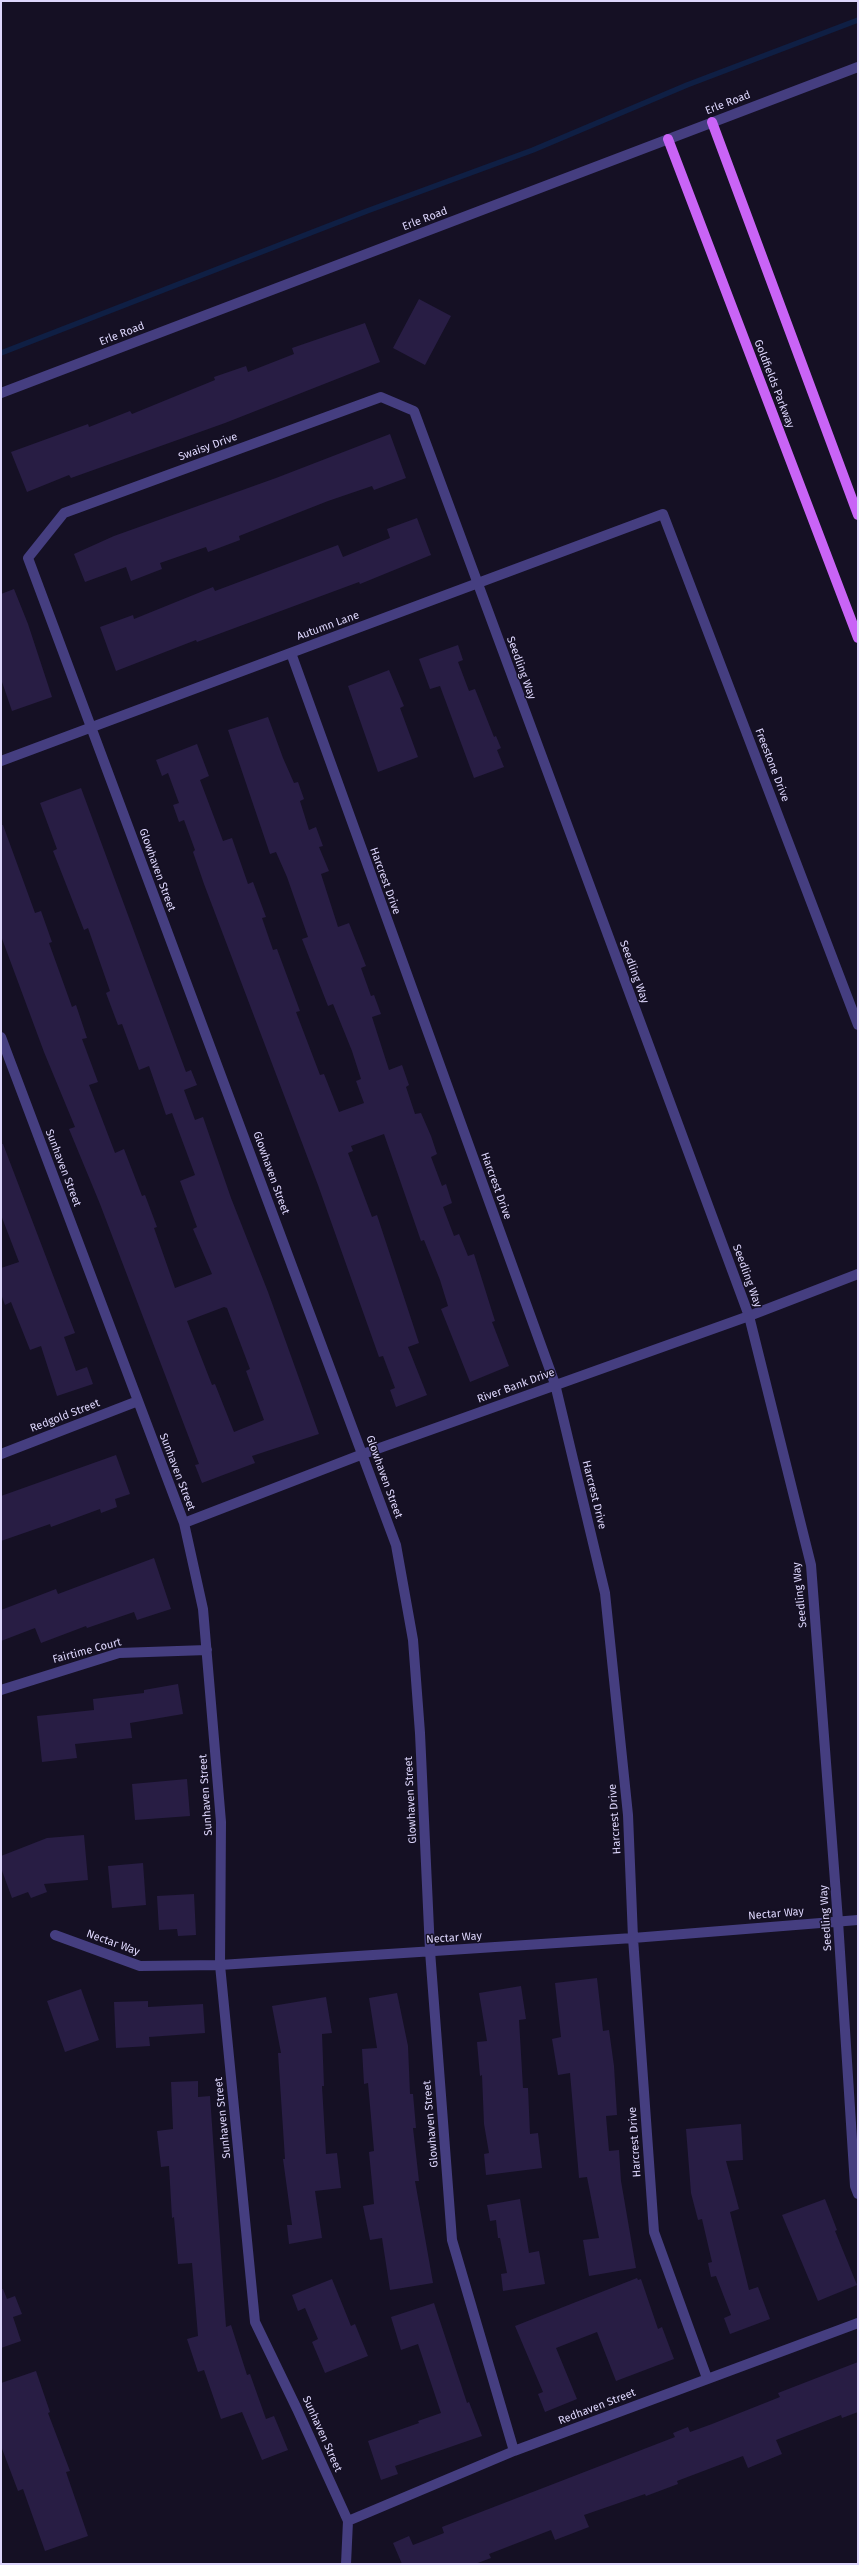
<!DOCTYPE html>
<html>
<head>
<meta charset="utf-8">
<style>
	body { margin:0 }
	#map { position:relative; width:859px; height:2565px; overflow:hidden; background:#151024; font-family:"Fira Sans",sans-serif }
	canvas { display:block }
	.frame { position:absolute; inset:0; border:2px solid #ddd6fc; pointer-events:none }
</style>
</head>
<body>
<div id="map">
<canvas width="859" height="2565"></canvas>
<div class="frame"></div>
</div>
<script>
const ctx = document.querySelector('canvas').getContext('2d');
ctx.lineJoin = 'round';
const shape = rows => new Path2D(rows.map(r => 'M' + r).join(''));
function trace(path, color, width, dash) { ctx.strokeStyle = color; ctx.lineWidth = width; ctx.lineCap = dash ? 'butt' : 'round'; ctx.setLineDash(dash || []); ctx.stroke(path); }
function fillPath(path, color) { ctx.fillStyle = color; ctx.fill(path, 'evenodd'); }
function write(font, color, halo, rows, align = 'center') {
  ctx.font = font + ' "Fira Sans",sans-serif'; ctx.lineWidth = 3; ctx.setLineDash([]); ctx.textBaseline = 'middle'; ctx.strokeStyle = halo; ctx.fillStyle = color; for (const [text, x, y, turn = 0] of rows) {
    ctx.save(); ctx.translate(x, y); ctx.rotate((+turn || 0) * Math.PI / 180); ctx.textAlign = isNaN(turn) ? turn : align; if (halo) ctx.strokeText(text, 0, 0); ctx.fillText(text, 0, 0); ctx.restore();
  }
}
const stream = shape([
	[1,353,367,211,533,150,687,85,858,20]
]);
const building = shape([
	[419,299,451,316,425,365,393,348],
	[365,323,380,362,225,423,71,478,69,475,27,492,11,452,88,424,89,427,130,411,132,414,215,380,214,377,246,366,248,372,294,354,292,348],
	[390,434,406,478,374,490,372,486,328,501,239,536,240,540,208,552,206,547,160,563,162,569,131,581,126,567,85,582,74,554,114,536,276,478],
	[417,518,431,555,360,584,359,582,197,642,196,640,116,671,100,627,133,615,134,619,213,587,215,591,338,545,343,557,390,538,387,529],
	[14,589,28,624,52,697,12,711,1,679,1,594],
	[458,645,463,660,458,662,469,691,475,689,494,737,496,736,501,748,497,750,504,767,474,778,440,686,430,689,419,659],
	[389,670,404,706,400,708,418,757,378,772,348,686],
	[268,717,283,758,294,783,298,782,304,799,300,801,309,830,316,827,323,846,319,847,329,871,321,874,338,927,349,923,366,966,361,968,371,996,374,995,381,1014,372,1017,389,1070,402,1065,409,1085,406,1087,415,1114,421,1113,431,1136,437,1154,431,1157,442,1186,446,1184,452,1203,443,1207,454,1236,459,1234,468,1256,474,1254,495,1321,492,1322,509,1366,470,1382,441,1309,448,1306,440,1280,424,1240,421,1241,384,1134,351,1146,353,1151,348,1153,372,1217,377,1215,419,1343,408,1347,427,1395,396,1407,390,1390,395,1388,383,1356,379,1357,318,1185,204,884,193,852,195,850,184,820,179,822,173,805,179,803,168,773,162,776,156,760,197,744,209,776,200,780,223,841,232,838,248,884,253,882,266,917,262,918,273,950,277,949,300,1011,296,1012,320,1075,324,1074,339,1112,364,1103,356,1081,361,1079,352,1051,333,1004,328,1006,302,939,308,937,287,877,276,852,270,854,228,730],
	[81,788,186,1072,191,1070,197,1085,184,1090,195,1120,203,1117,231,1198,268,1292,319,1434,252,1456,255,1463,202,1483,195,1465,199,1464,100,1204,69,1129,75,1127,44,1052,1,936,1,825,3,825,35,913,41,911,52,942,49,943,72,1007,76,1005,87,1038,82,1039,98,1082,89,1085,115,1153,124,1149,142,1196,145,1195,157,1227,154,1228,175,1288,212,1274,193,1229,197,1227,180,1181,195,1175,172,1113,166,1115,149,1066,139,1070,122,1024,118,1025,106,993,110,991,88,928,84,930,53,851,57,849,40,803],
	[224,1307,227,1308,250,1369,246,1371,264,1420,234,1432,215,1384,212,1385,187,1321],
	[1,1144,3,1144,75,1333,64,1337,76,1371,87,1367,93,1384,57,1396,41,1346,30,1350,11,1302,5,1305,1,1294,1,1268,19,1262,1,1215],
	[116,1455,130,1494,115,1499,117,1507,101,1513,100,1509,51,1527,50,1524,1,1541,1,1496],
	[154,1558,171,1609,137,1620,134,1612,87,1628,86,1626,41,1643,35,1628,1,1641,1,1610,56,1589,58,1594],
	[178,1684,183,1714,130,1723,132,1738,75,1744,77,1758,42,1762,37,1716,94,1710,93,1699,144,1693,144,1690],
	[187,1779,190,1816,135,1820,132,1784],
	[84,1835,88,1880,44,1884,47,1892,31,1898,28,1892,12,1898,1,1868,1,1856,47,1838],
	[143,1863,146,1905,112,1908,108,1866],
	[194,1894,196,1935,178,1936,177,1929,159,1930,157,1896],
	[597,1978,603,2031,609,2030,614,2066,617,2115,606,2116,609,2151,619,2150,621,2181,636,2268,589,2276,583,2240,599,2238,587,2177,579,2178,570,2073,558,2075,552,2039,561,2037,555,1983],
	[521,1986,526,2019,519,2020,523,2088,528,2088,530,2134,538,2133,542,2168,486,2175,484,2154,489,2153,484,2124,482,2075,480,2076,477,2042,487,2041,479,1993],
	[81,1989,99,2040,65,2052,47,2001],
	[397,1993,408,2046,410,2094,413,2094,416,2128,413,2128,419,2181,415,2181,433,2283,390,2290,382,2238,370,2240,363,2206,374,2204,369,2152,374,2151,368,2083,364,2084,362,2049,377,2048,369,1998],
	[326,1997,332,2033,322,2034,324,2086,322,2086,326,2154,337,2153,341,2188,315,2191,322,2238,289,2244,287,2225,292,2225,283,2159,285,2159,278,2053,281,2053,272,2006],
	[148,2001,148,2007,203,2004,205,2033,149,2037,150,2046,116,2048,114,2002],
	[198,2081,198,2097,210,2096,226,2327,231,2325,247,2375,250,2374,266,2419,274,2416,288,2450,262,2460,242,2412,221,2419,204,2370,198,2372,187,2339,198,2336,192,2263,178,2264,174,2217,172,2218,169,2166,161,2167,157,2131,173,2129,171,2082],
	[741,2124,743,2160,726,2161,739,2209,730,2212,749,2290,758,2287,770,2319,730,2334,724,2318,731,2315,716,2276,711,2277,708,2263,712,2262,702,2219,698,2220,691,2193,686,2129],
	[520,2199,529,2253,539,2251,545,2284,503,2291,501,2274,507,2273,500,2238,498,2238,496,2220,490,2221,487,2205],
	[825,2199,837,2230,835,2231,857,2285,818,2301,782,2215],
	[637,2278,638,2280,641,2279,658,2329,662,2327,674,2359,616,2381,597,2332,556,2348,577,2399,545,2412,538,2394,543,2392,515,2326],
	[332,2279,351,2326,355,2324,368,2356,325,2373,312,2342,318,2339,305,2308,298,2311,292,2295],
	[1,2289,3,2289,7,2299,15,2296,22,2314,13,2317,21,2341,1,2348],
	[434,2303,467,2403,469,2402,482,2436,395,2466,398,2474,381,2480,368,2441,419,2423,418,2421,441,2413,418,2344,401,2350,391,2317],
	[858,2362,858,2412,842,2418,841,2415,776,2440,782,2454,748,2468,743,2456,677,2481,678,2484,646,2496,645,2494,584,2515,589,2527,555,2540,551,2530,489,2554,491,2558,475,2564,402,2564,393,2543,409,2536,413,2545,444,2533,442,2527,675,2437,673,2433,688,2427,690,2432,712,2424,780,2397,778,2393],
	[36,2371,50,2412,48,2413,70,2471,66,2472,88,2536,45,2551,23,2489,18,2491,1,2446,1,2383]
]);
const minor = shape([
	[1,393,858,67],
	[291,653,555,1384,605,1593,628,1815,633,1938,654,2232,707,2378],
	[1,761,663,514,858,1025],
	[1,1037,184,1523,203,1609,221,1822,220,1965,255,2322,297,2409,348,2521,346,2564],
	[1,1454,138,1401],
	[184,1523,363,1454,749,1316,858,1274],
	[1,1690,119,1653,207,1650],
	[55,1935,140,1966,220,1965,633,1938,858,1920],
	[514,2451,452,2240,430,1951,420,1733,413,1640,396,1545,28,558,64,513,381,397,414,411,749,1316,811,1565,838,1921,855,2186,858,2194],
	[348,2521,514,2451,858,2323]
]);
const major = shape([
	[712,122,858,515],
	[668,139,858,638]
]);
const streetNames = [
	["Erle Road",728,103,-21],
	["Erle Road",425,219,-21],
	["Erle Road",122,334,-21],
	["Goldfields Parkway",774,384,69],
	["Swaisy Drive",208,447,-20],
	["Autumn Lane",328,626,-20],
	["Seedling Way",521,668,70],
	["Freestone Drive",772,765,69],
	["Glowhaven Street",157,870,70],
	["Harcrest Drive",385,881,70],
	["Seedling Way",634,972,70],
	["Sunhaven Street",63,1168,69],
	["Glowhaven Street",271,1173,70],
	["Harcrest Drive",496,1186,70],
	["Seedling Way",747,1276,70],
	["River Bank Drive",516,1386,-20],
	["Redgold Street",65,1416,-21],
	["Sunhaven Street",177,1472,69],
	["Glowhaven Street",384,1477,70],
	["Harcrest Drive",594,1495,76],
	["Seedling Way",800,1595,-96],
	["Fairtime Court",87,1651,-15],
	["Sunhaven Street",206,1795,-94],
	["Glowhaven Street",411,1800,-93],
	["Harcrest Drive",615,1819,-94],
	["Nectar Way",776,1914,-5],
	["Seedling Way",826,1918,-94],
	["Nectar Way",454,1938,-4],
	["Nectar Way",113,1943,20],
	["Sunhaven Street",223,2118,-96],
	["Glowhaven Street",431,2124,-95],
	["Harcrest Drive",635,2142,-94],
	["Redhaven Street",597,2407,-21],
	["Sunhaven Street",322,2434,66]
];
trace(stream, '#0f1f44', 5.5);
fillPath(building, '#281d44');
trace(minor, '#453e80', 10);
trace(major, '#c964f6', 10);
write('11px', '#ddd6fc', '#151024', streetNames);
</script>
</body>
</html>
